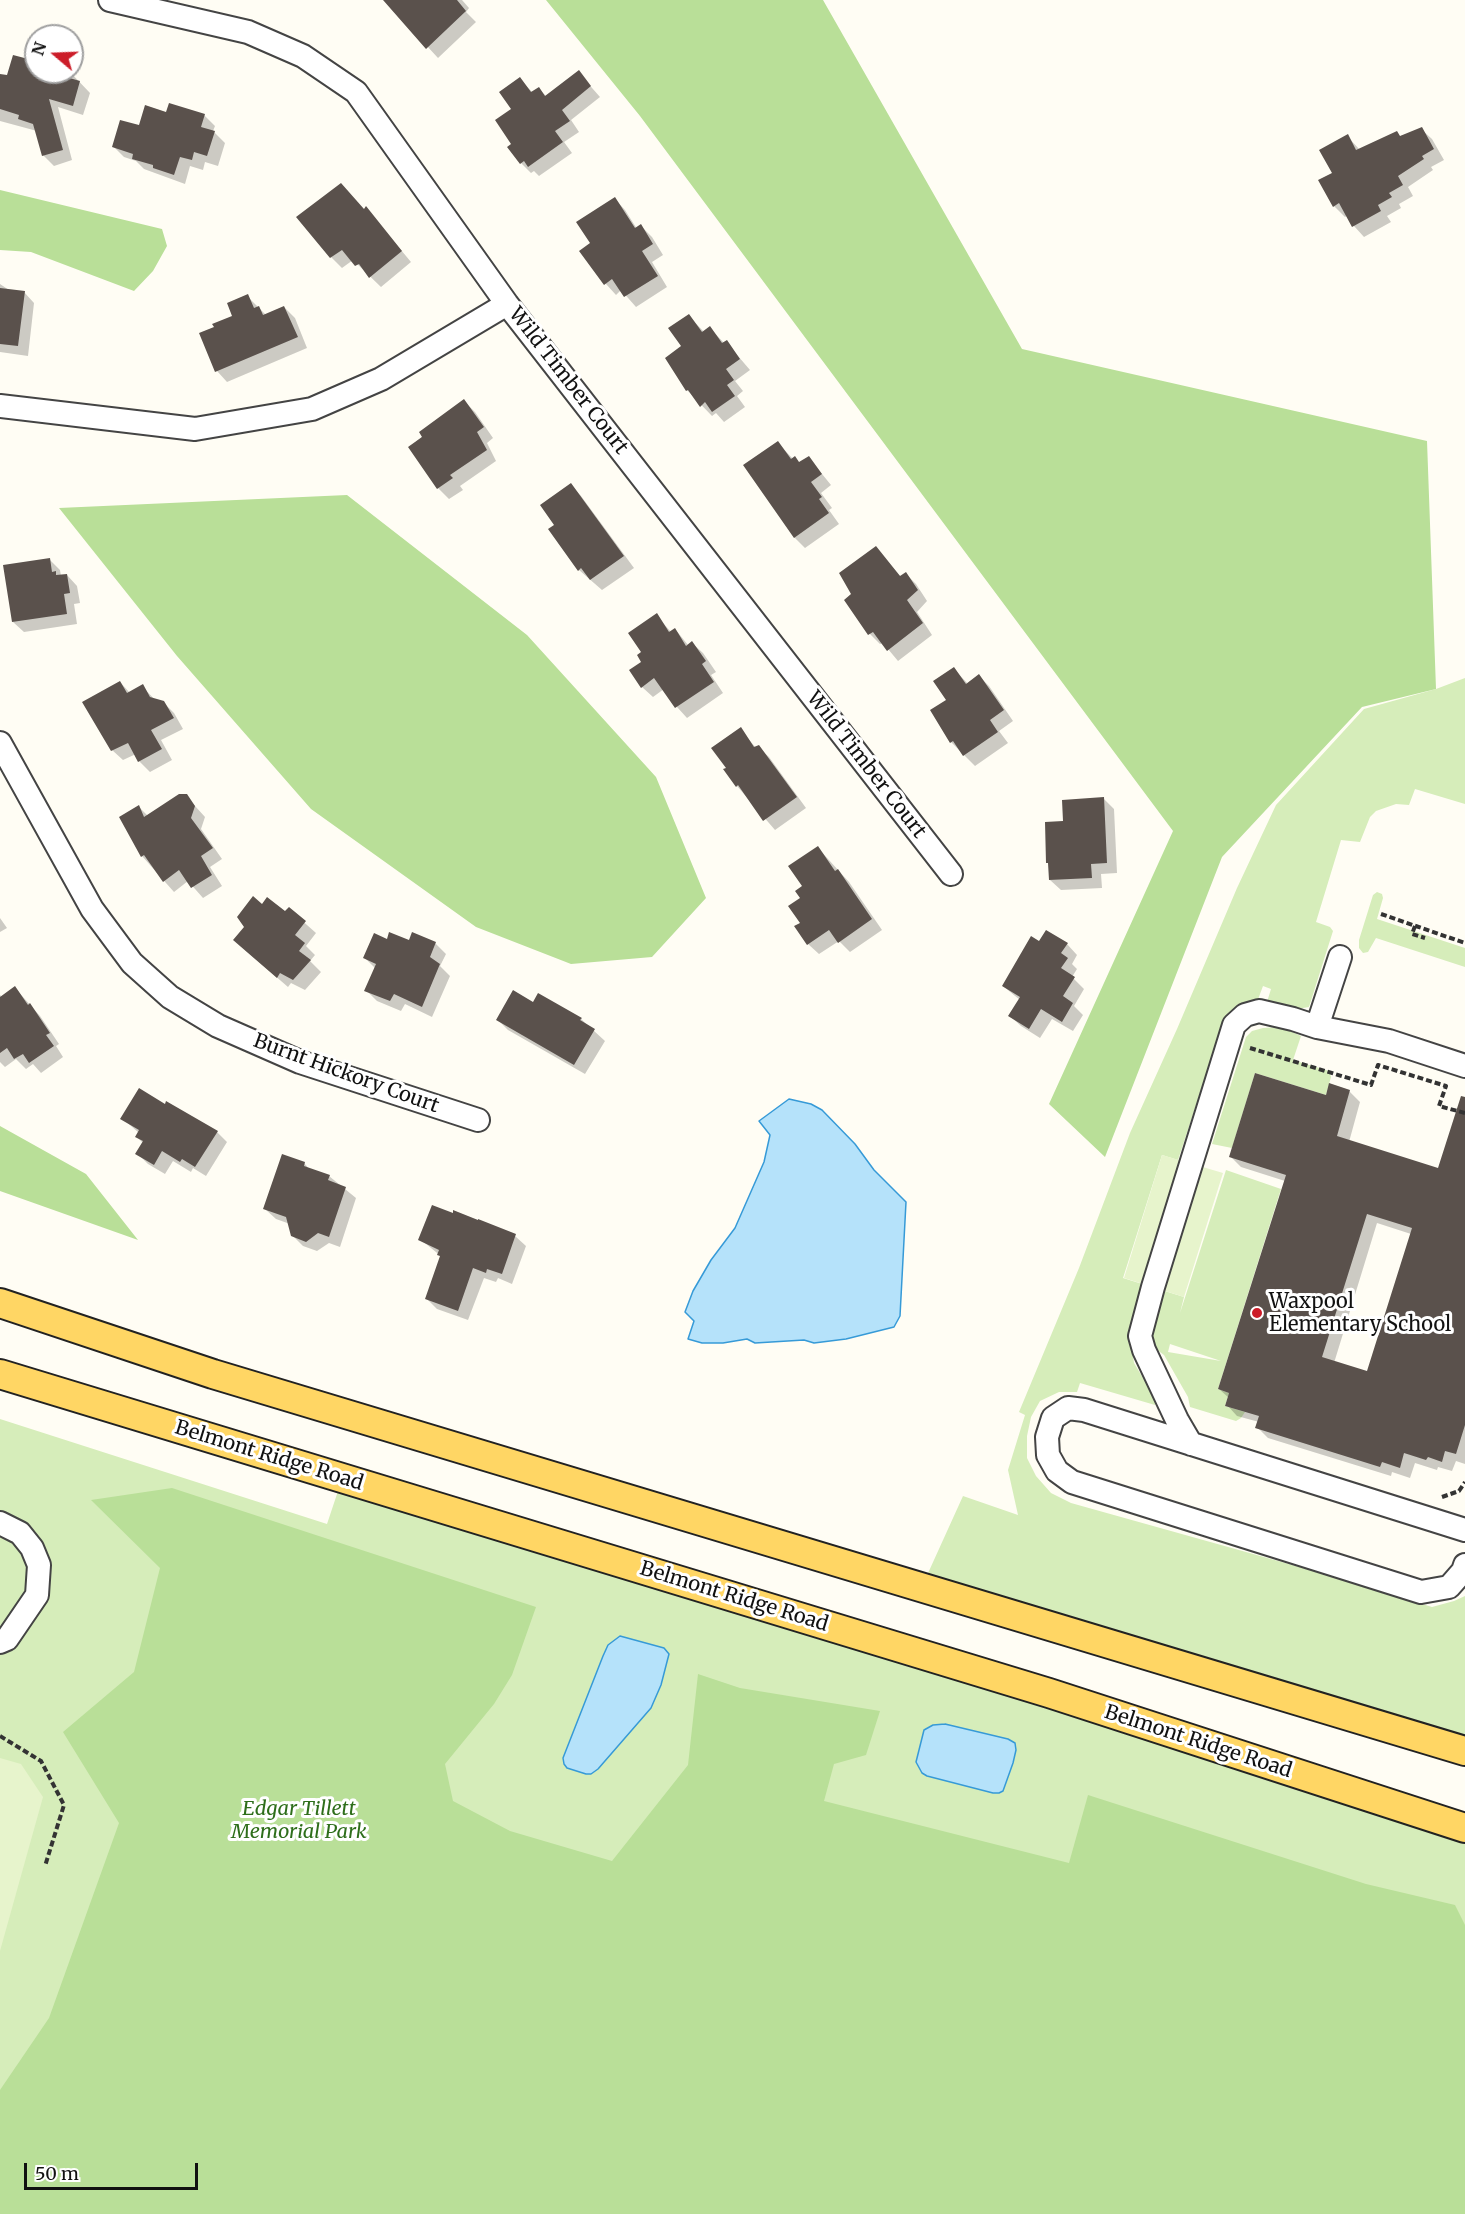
<!DOCTYPE html>
<html>
<head>
<meta charset="utf-8">
<style>
	body { margin:0 }
	#map { position:relative; width:1465px; height:2214px; overflow:hidden; background:#fffdf4; font-family:Merriweather,serif }
	canvas { display:block }
	.north { position:absolute; left:24px; top:24px; width:60px; height:60px; box-sizing:border-box; background:#fff; border:2px solid #a0a0a0; border-radius:50%; rotate:289deg; font-size:16px; font-weight:700; line-height:24px; text-align:center; color:#111 }
	.north::after { content:''; display:block; margin:auto; width:21px; height:27px; background:#cc1d29; clip-path:polygon(50% 0,100% 100%,50% 72%,0 100%) }
	.scale { position:absolute; left:24px; top:2163px; width:174px; height:27px; box-sizing:border-box; border:3px solid #111; border-top:0; padding-left:8px; font-size:18px; line-height:21px; white-space:nowrap; color:#111; -webkit-text-stroke:4px #fff; paint-order:stroke }
</style>
</head>
<body>
<div id="map">
<canvas width="1465" height="2214"></canvas>
<div class="north">N</div>
<div class="scale">50 m</div>
</div>
<script>
const ctx = document.querySelector('canvas').getContext('2d');
ctx.lineJoin = 'round';
function fillPath(path, color) { ctx.fillStyle = color; ctx.fill(path, 'evenodd'); }
const shape = rows => new Path2D(rows.map(r => 'M' + r).join(''));
function trace(path, color, width, dash) { ctx.strokeStyle = color; ctx.lineWidth = width; ctx.lineCap = dash ? 'butt' : 'round'; ctx.setLineDash(dash || []); ctx.stroke(path); }
function write(font, color, halo, rows, align = 'center') {
  ctx.font = font + ' Merriweather,serif'; ctx.lineWidth = 6; ctx.setLineDash([]); ctx.textBaseline = 'middle'; ctx.strokeStyle = halo; ctx.fillStyle = color; for (const [text, x, y, turn = 0] of rows) {
    ctx.save(); ctx.translate(x, y); ctx.rotate((+turn || 0) * Math.PI / 180); ctx.textAlign = isNaN(turn) ? turn : align; if (halo) ctx.strokeText(text, 0, 0); ctx.fillText(text, 0, 0); ctx.restore();
  }
}
const green = shape([
	[1465,678,1465,804,1415,789,1409,805,1396,804,1376,811,1370,817,1360,842,1341,840,1316,922,1330,927,1333,931,1309,1007,1297,1009,1267,1002,1271,989,1263,986,1257,1002,1221,1029,1178,1160,1162,1155,1123,1278,1184,1297,1180,1313,1226,1170,1281,1189,1218,1389,1229,1393,1225,1406,1245,1412,1241,1418,1236,1421,1190,1407,1188,1397,1164,1355,1156,1349,1131,1342,1134,1363,1155,1398,1155,1405,1080,1383,1077,1392,1059,1392,1040,1401,1031,1417,1027,1436,1027,1458,1036,1476,1051,1493,1071,1503,1321,1573,1432,1607,1454,1601,1465,1596,1465,1749,924,1582,963,1496,1018,1515,1008,1470,1025,1415,1019,1412,1079,1268,1130,1133,1177,1029,1237,888,1276,805,1364,709,1436,689],
	[1170,1344,1221,1361,1168,1352],
	[1377,892,1382,894,1383,898,1377,919,1465,948,1465,967,1376,938,1368,952,1363,953,1359,948,1359,940,1373,895],
	[1294,1026,1292,1032,1301,1036,1293,1060,1329,1071,1331,1077,1326,1095,1255,1073,1232,1148,1212,1144,1246,1037,1252,1031,1263,1028],
	[0,1419,327,1524,345,1470,632,1556,1465,1813,1465,2177,0,2214]
]);
const forest = shape([
	[546,0,823,0,1022,349,1427,441,1436,689,1362,707,1222,857,1105,1157,1049,1104,1173,831,640,116],
	[0,190,162,229,167,246,153,271,134,291,31,252,0,250],
	[347,495,527,635,656,777,706,898,652,957,571,964,476,927,311,809,177,656,59,508],
	[0,1126,86,1174,138,1240,0,1191],
	[172,1488,536,1607,512,1675,494,1704,445,1764,453,1801,510,1831,612,1861,688,1765,698,1674,740,1688,880,1711,866,1755,834,1764,824,1801,1069,1863,1088,1795,1366,1884,1455,1905,1465,1925,1465,2214,0,2214,0,2090,49,2018,119,1823,63,1732,134,1672,160,1568,91,1500]
]);
const pitch = shape([
	[1162,1155,1223,1173,1184,1297,1124,1278],
	[0,1758,21,1764,43,1797,0,1951]
]);
const water = shape([
	[789,1099,811,1104,822,1110,855,1144,874,1170,906,1202,900,1316,894,1327,846,1339,814,1343,804,1340,755,1343,747,1339,723,1343,702,1343,688,1339,694,1321,685,1312,693,1291,711,1260,735,1228,764,1162,770,1135,759,1121,789,1099],
	[620,1636,664,1648,669,1654,661,1685,651,1708,598,1769,591,1774,586,1774,567,1768,564,1764,563,1758,603,1656,608,1645,620,1636],
	[945,1724,1008,1739,1015,1743,1016,1750,1013,1763,1003,1791,999,1793,993,1793,927,1776,922,1773,916,1762,924,1730,933,1725,945,1724]
]);
const shadow = shape([
	[396,0,462,0,469,8,466,12,476,22,438,58,390,6],
	[36,62,36,72,70,72,90,93,83,115,58,107,72,160,54,166,43,155,37,131,0,121,0,75,8,77],
	[578,72,600,97,571,120,579,132,564,142,572,153,539,176,534,171,531,173,521,163,513,144,513,110,520,79,533,93,539,89,547,97],
	[167,114,204,115,215,126,213,131,225,143,218,166,205,162,203,170,190,166,185,184,144,169,136,161,124,157,114,147,140,127],
	[1421,129,1432,139,1444,160,1431,167,1433,170,1408,187,1413,196,1399,204,1401,208,1387,216,1391,222,1364,237,1354,226,1348,215,1345,217,1334,206,1334,173,1347,136,1360,150],
	[615,199,625,210,637,229,641,226,652,237,663,255,652,262,667,287,636,307,621,290,616,295,606,284,581,251,592,243],
	[366,208,411,262,381,287,353,260,342,268,331,257],
	[0,284,9,290,24,292,34,303,28,356,0,352],
	[247,296,266,315,284,307,295,318,307,348,227,382,217,371,216,328,234,316],
	[689,316,704,332,710,328,724,343,726,342,750,370,735,381,743,391,737,396,745,407,724,422,716,413,712,416,687,390,683,346],
	[464,401,475,412,493,438,487,443,496,461,460,486,463,490,449,499,438,488,410,447],
	[778,443,793,459,800,464,809,458,831,485,821,493,832,508,829,510,839,524,805,548,795,538,745,466],
	[571,485,581,496,634,568,602,590,579,570,556,526],
	[876,548,901,577,906,574,916,584,927,601,917,612,932,635,898,661,883,643,880,644,870,634,853,594],
	[49,559,60,570,61,576,67,575,77,586,80,603,74,604,77,624,24,632,13,622],
	[656,615,671,632,675,629,688,645,692,643,703,653,716,672,711,675,723,693,687,718,677,707,664,689,653,697,642,687,643,652],
	[954,669,968,684,979,676,989,686,1013,721,999,731,1008,743,975,766,951,742,948,700],
	[120,682,130,693,142,686,155,700,163,702,174,713,183,729,161,740,172,760,150,772,139,761,136,754,123,760,112,750],
	[740,729,756,748,758,747,769,757,806,808,775,830,737,786,728,768],
	[186,796,205,817,201,829,222,859,210,867,222,886,203,898,188,881,174,892,142,856,139,807,148,816],
	[1103,798,1114,809,1117,873,1101,874,1102,888,1061,890,1050,880,1065,822],
	[818,848,849,882,882,930,850,952,839,941,819,954,808,944,802,923,804,886],
	[289,909,316,933,306,946,315,955,310,961,321,972,305,990,291,983,288,987,245,950],
	[0,918,7,928,0,932],
	[388,941,435,943,446,954,440,966,450,976,432,1017,405,1004,401,1011,377,1001,366,990,376,969,365,958],
	[1040,943,1067,944,1077,955,1072,964,1077,969,1072,977,1084,989,1074,1006,1083,1015,1073,1031,1052,1019,1040,1038,1021,1026,1010,1016,1020,1000,1003,986],
	[15,988,40,1016,59,1044,56,1046,63,1057,41,1073,33,1064,26,1069,16,1059,5,1067,0,1062,0,995,2,997],
	[534,1004,581,1019,605,1041,585,1074,508,1030,498,1020],
	[1349,1091,1360,1102,1349,1142,1439,1170,1465,1125,1465,1464,1456,1461,1452,1471,1438,1467,1437,1470,1415,1463,1410,1478,1392,1472,1391,1476,1268,1438,1257,1427,1259,1422,1237,1416,1227,1405,1229,1398,1219,1389,1285,1181,1241,1167,1231,1157,1327,1097],
	[1377,1223,1411,1234,1368,1373,1334,1363],
	[165,1106,217,1132,227,1142,206,1176,193,1168,191,1172,173,1161,165,1174,148,1164,137,1153,143,1143,137,1137,139,1133,122,1118],
	[304,1163,310,1170,329,1176,356,1198,340,1247,329,1243,317,1251,303,1246,292,1235,290,1224,276,1219,265,1209],
	[515,1236,526,1246,512,1284,498,1278,496,1282,484,1278,468,1320,437,1309,426,1298,442,1257,420,1239]
]);
const building = shape([
	[383,0,457,0,466,11,426,49],
	[13,55,36,61,36,72,68,72,66,77,80,81,73,106,49,99,63,150,42,156,33,124,18,119,19,115,0,109,0,74,7,75],
	[579,70,591,86,562,110,570,121,555,131,563,142,528,167,524,161,520,164,507,147,511,144,495,120,511,109,499,92,520,77,531,92,539,87,545,96],
	[169,103,205,114,201,127,215,131,207,156,194,152,192,160,180,157,174,175,153,168,153,165,132,159,133,154,112,147,120,120,139,125,145,105,166,112],
	[1422,127,1434,149,1422,156,1424,159,1398,176,1403,185,1389,193,1392,197,1378,205,1381,211,1352,227,1339,203,1333,207,1318,180,1332,173,1319,150,1348,134,1356,150,1397,131,1400,136],
	[341,183,364,209,366,206,402,251,369,278,359,264,355,266,342,250,330,258,296,217],
	[615,197,635,228,641,224,653,244,642,251,658,276,624,297,612,279,604,285,579,251,590,243,576,222],
	[0,288,25,291,18,346,0,344],
	[248,294,254,308,259,306,263,315,284,306,298,337,215,372,199,333,214,327,212,324,232,316,227,303],
	[689,314,702,332,710,326,722,343,727,340,740,359,726,369,734,380,727,385,735,396,712,412,705,402,700,407,688,390,686,391,665,358,681,346,668,328],
	[464,399,484,427,477,432,487,450,450,475,453,478,437,489,408,447,422,437,419,432],
	[778,441,791,459,795,456,799,462,809,456,822,474,811,482,822,497,819,499,829,513,794,538,743,465],
	[571,483,624,556,590,580,581,568,578,571,548,529,554,525,540,505],
	[876,546,900,576,906,572,918,590,907,600,923,623,887,651,873,632,868,635,844,600,851,594,839,573],
	[50,558,52,572,56,571,56,575,67,574,70,593,64,594,67,614,12,622,3,565],
	[657,613,669,632,675,628,686,646,692,641,706,661,702,664,714,682,675,708,654,678,641,688,629,670,641,662,637,655,641,652,628,633],
	[954,667,966,684,979,674,1004,710,990,720,998,732,963,756,953,741,950,743,930,710,946,700,933,681],
	[120,681,127,693,143,684,150,697,164,701,174,718,151,730,162,749,138,762,128,743,111,751,82,702],
	[741,727,754,747,759,745,797,797,763,821,738,785,736,787,723,769,726,768,711,748],
	[179,794,187,794,195,806,191,818,213,848,201,856,212,875,191,888,179,870,163,882,144,855,141,857,119,817,139,805,144,817],
	[1104,797,1107,863,1091,864,1092,878,1049,880,1048,863,1046,863,1045,822,1063,821,1062,800],
	[818,846,835,871,838,869,872,919,838,943,829,930,807,945,794,926,800,923,788,906,800,898,795,891,802,886,788,866],
	[253,896,262,904,267,897,285,911,289,907,306,921,295,935,305,943,299,951,311,960,293,980,280,973,277,978,233,940,244,927,237,917],
	[1046,930,1068,943,1061,953,1068,958,1061,968,1075,977,1063,996,1073,1003,1062,1022,1041,1009,1029,1029,1008,1016,1020,997,1002,986,1031,936,1039,941],
	[389,932,409,940,412,932,436,942,430,957,440,964,422,1007,394,994,390,1001,364,991,376,964,363,958,374,933,387,939],
	[15,986,28,1005,30,1003,50,1033,46,1035,54,1046,29,1063,23,1054,14,1059,7,1048,0,1053,0,997],
	[513,990,533,1002,538,993,582,1018,580,1020,595,1029,574,1065,496,1020],
	[1255,1073,1326,1095,1329,1083,1350,1090,1337,1136,1438,1168,1461,1096,1465,1097,1465,1425,1456,1454,1445,1451,1442,1462,1428,1457,1426,1460,1404,1453,1400,1468,1382,1462,1380,1467,1255,1428,1259,1416,1225,1406,1229,1393,1218,1389,1286,1175,1229,1157],
	[1367,1214,1412,1228,1367,1371,1322,1357],
	[139,1088,165,1104,166,1101,218,1131,195,1167,182,1159,180,1162,162,1151,154,1165,135,1154,143,1141,135,1137,139,1130,120,1119],
	[282,1154,305,1162,304,1166,330,1175,328,1180,346,1187,329,1237,318,1233,306,1242,291,1236,286,1217,263,1209],
	[432,1205,453,1213,453,1210,478,1220,478,1219,516,1234,502,1274,487,1269,486,1273,473,1268,458,1311,425,1299,440,1256,437,1255,439,1250,418,1240]
]);
const path = shape([
	[1381,914,1465,943],
	[1415,926,1412,934,1425,938],
	[1250,1048,1371,1085,1378,1065,1446,1086,1439,1106,1465,1113],
	[1442,1497,1459,1491,1465,1482],
	[0,1736,41,1761,64,1805,45,1866]
]);
const minor = shape([
	[110,0,248,32,303,56,356,92,507,304,951,874],
	[0,406,195,429,312,409,381,379,507,304],
	[0,743,92,909,132,963,170,997,218,1026,300,1062,478,1120],
	[1340,957,1317,1027,1389,1041,1465,1066],
	[1191,1444,1177,1420,1144,1350,1140,1336,1153,1287,1234,1025,1245,1015,1259,1011,1293,1019,1317,1027],
	[0,1523,20,1533,32,1548,39,1565,37,1595,7,1639,0,1642],
	[1465,1530,1084,1410,1068,1408,1053,1418,1047,1437,1048,1455,1057,1471,1072,1482,1421,1592,1449,1587,1463,1571,1465,1565]
]);
const major = shape([
	[0,1303,213,1374,1465,1751],
	[0,1374,1049,1693,1465,1828]
]);
const markers = [
	[1257,1313,6,"#cc1d29"]
];
const streetNames = [
	["Wild Timber Court",568,381,52],
	["Wild Timber Court",866,765,52],
	["Burnt Hickory Court",346,1074,20],
	["Belmont Ridge Road",269,1456,17],
	["Belmont Ridge Road",734,1597,17],
	["Belmont Ridge Road",1198,1742,18]
];
const poiNames = [
	["Waxpool",1269,1302],
	["Elementary School",1269,1325]
];
const parkNames = [
	["Edgar Tillett",299,1809],
	["Memorial Park",299,1832]
];
fillPath(green, '#d6edba');
fillPath(forest, '#b9df98');
fillPath(pitch, '#e7f4cc');
fillPath(water, '#b5e2fa');
trace(water, '#369ad7', 1.5);
fillPath(shadow, '#0003');
fillPath(building, '#5a514c');
trace(minor, '#444', 26);
trace(major, '#222', 32);
trace(path, '#333', 4, [6, 3]);
trace(minor, '#fff', 22);
trace(major, '#ffd664', 28);
for (const [x, y, r, color] of markers) { const dot = new Path2D(); dot.arc(x, y, r, 0, 2 * Math.PI); ctx.fillStyle = color; ctx.fill(dot); trace(dot, '#fff', 2); }
write('20px', '#111', '#fff', streetNames);
write('20px', '#111', '#fff', poiNames, 'left');
write('italic 20px', '#2e6e1b', '#fff', parkNames);
</script>
</body>
</html>
